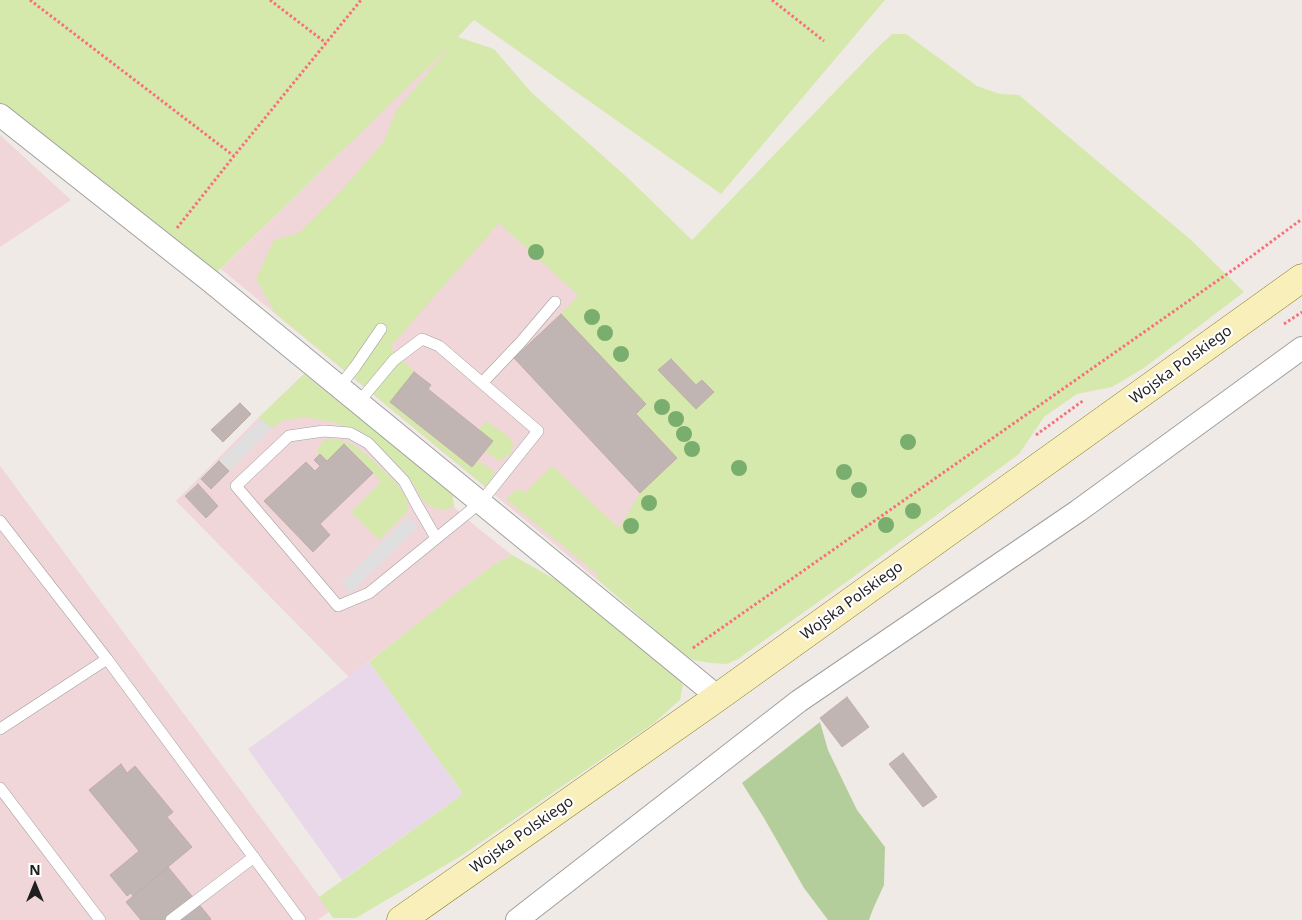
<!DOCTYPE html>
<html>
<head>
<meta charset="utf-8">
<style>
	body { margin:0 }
	#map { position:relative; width:1302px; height:920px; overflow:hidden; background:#f0eae6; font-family:"Noto Sans",sans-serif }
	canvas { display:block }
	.north { position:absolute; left:10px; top:860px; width:50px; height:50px; -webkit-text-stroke:4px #fff; paint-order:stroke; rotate:0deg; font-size:14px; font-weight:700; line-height:20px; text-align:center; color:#1f1f1f }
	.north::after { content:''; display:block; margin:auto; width:18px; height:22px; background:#1f1f1f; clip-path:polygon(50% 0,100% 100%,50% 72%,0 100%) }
</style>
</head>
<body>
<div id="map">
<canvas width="1302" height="920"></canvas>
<div class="north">N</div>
</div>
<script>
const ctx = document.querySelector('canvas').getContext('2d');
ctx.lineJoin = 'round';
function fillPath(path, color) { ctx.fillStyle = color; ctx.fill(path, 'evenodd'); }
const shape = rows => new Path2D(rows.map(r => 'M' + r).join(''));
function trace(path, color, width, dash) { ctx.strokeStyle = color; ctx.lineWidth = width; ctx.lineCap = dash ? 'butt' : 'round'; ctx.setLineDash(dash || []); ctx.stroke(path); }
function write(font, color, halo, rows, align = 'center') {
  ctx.font = font + ' "Noto Sans",sans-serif'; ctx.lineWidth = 4.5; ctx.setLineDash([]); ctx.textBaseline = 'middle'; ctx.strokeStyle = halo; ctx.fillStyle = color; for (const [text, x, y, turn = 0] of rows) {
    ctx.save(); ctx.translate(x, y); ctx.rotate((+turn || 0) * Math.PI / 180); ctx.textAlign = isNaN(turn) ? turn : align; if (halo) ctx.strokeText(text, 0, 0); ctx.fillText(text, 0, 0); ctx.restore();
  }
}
const commercial = shape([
	[458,37,929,468,680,648,221,269],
	[0,135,71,200,0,247],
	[304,374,452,491,454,507,474,525,512,555,496,563,349,677,176,501,259,417],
	[0,466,330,911,318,920,0,920]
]);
const industrial = shape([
	[369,662,463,794,342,880,248,749]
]);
const grass = shape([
	[0,0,885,0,721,194,474,20,458,37,494,49,531,92,629,179,692,240,876,49,892,34,906,34,977,86,1000,94,1019,95,1191,240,1244,292,1144,368,1112,387,1077,394,1044,417,1019,454,845,583,738,659,727,664,710,663,693,660,677,649,597,579,597,574,506,499,517,489,525,492,552,466,619,528,640,493,677,458,636,414,645,404,561,314,578,295,499,223,390,347,414,372,390,402,472,467,477,460,495,472,486,487,275,313,256,279,274,240,299,233,342,190,384,141,396,111,453,43,209,280,0,112],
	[304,374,452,491,454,507,444,510,434,508,424,502,411,480,400,467,366,435,358,430,336,423,305,417,281,421,272,428,259,417],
	[486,421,509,437,513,443,512,452,500,461,485,451,493,441,479,430],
	[325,439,337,439,352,444,368,456,398,485,408,501,408,511,379,540,351,512,381,482,373,472,344,445,327,460,321,454,318,455,317,454,318,448],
	[512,555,581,594,673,669,683,685,680,700,654,723,461,856,356,918,333,918,319,897,463,794,369,662,442,604,496,563]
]);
const forest = shape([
	[820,722,828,750,857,810,885,847,884,885,873,909,869,920,828,920,804,888,764,818,742,783]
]);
const parking = shape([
	[261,419,272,428,229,471,219,461],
	[408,517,418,527,351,593,341,582]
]);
const building = shape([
	[561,314,646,404,636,414,677,458,640,493,514,358,561,314],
	[671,359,696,385,702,380,714,392,696,409,658,370,671,359],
	[414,372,431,385,428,389,493,441,472,467,390,402,414,372],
	[240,403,251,414,223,442,211,430,240,403],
	[344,444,373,473,320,524,330,535,313,552,264,501,306,462,315,471,320,466,314,460,320,454,327,461,344,444],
	[219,461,229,471,211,489,201,479,219,461],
	[198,484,218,506,206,518,185,496,198,484],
	[847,697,869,727,842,747,820,718,847,697],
	[903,753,937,797,923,807,889,764,903,753],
	[121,764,127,773,135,766,173,812,167,817,192,847,133,896,131,893,127,896,110,875,139,851,89,790,121,764],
	[168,867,211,919,210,920,141,920,126,902,168,867]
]);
const path = shape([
	[30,0,234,156],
	[270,0,326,43],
	[772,0,824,41],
	[177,228,234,156,361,0],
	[1284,324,1302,312],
	[1036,435,1084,400],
	[693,648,1237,267,1302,219]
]);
const service = shape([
	[482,383,520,343,555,302],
	[339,387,355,367,381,329],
	[358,403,394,360,422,339,439,346,538,431,481,502,369,593,338,606,236,486,289,436,324,431,350,433,368,443,404,481,417,505,436,538],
	[0,521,107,659,300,920],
	[0,729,107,659],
	[0,788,100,920],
	[171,920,254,857]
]);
const minor = shape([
	[0,115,209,280,718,697],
	[517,920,799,701,1078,511,1302,348]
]);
const secondary = shape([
	[401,920,718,697,1302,278]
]);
const trees = [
	[536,252],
	[592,317],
	[605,333],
	[621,354],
	[662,407],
	[676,419],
	[684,434],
	[908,442],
	[692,449],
	[739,468],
	[844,472],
	[859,490],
	[649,503],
	[913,511],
	[886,525],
	[631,526]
];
const streetNames = [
	["Wojska Polskiego",1181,365,-36],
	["Wojska Polskiego",852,601,-36],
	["Wojska Polskiego",522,835,-35]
];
fillPath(commercial, '#f0d5d9');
fillPath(industrial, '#e9d8e9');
fillPath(grass, '#d6e9ac');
fillPath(forest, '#b4ce9b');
fillPath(parking, '#dfdfdf');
fillPath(building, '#c0b5b2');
trace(building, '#c1aea8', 1);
trace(service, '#a0a0a0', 12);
trace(minor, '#a0a0a0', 24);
trace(secondary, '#766c06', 29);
trace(path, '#f86f7c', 3, [2.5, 2.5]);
trace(service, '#fff', 11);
trace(minor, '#fff', 22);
trace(secondary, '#f9efbb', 28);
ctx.fillStyle = '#7aae6f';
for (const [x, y] of trees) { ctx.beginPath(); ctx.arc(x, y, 8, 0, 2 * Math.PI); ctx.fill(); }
write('15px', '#1f1f1f', '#fff', streetNames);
</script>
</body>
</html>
